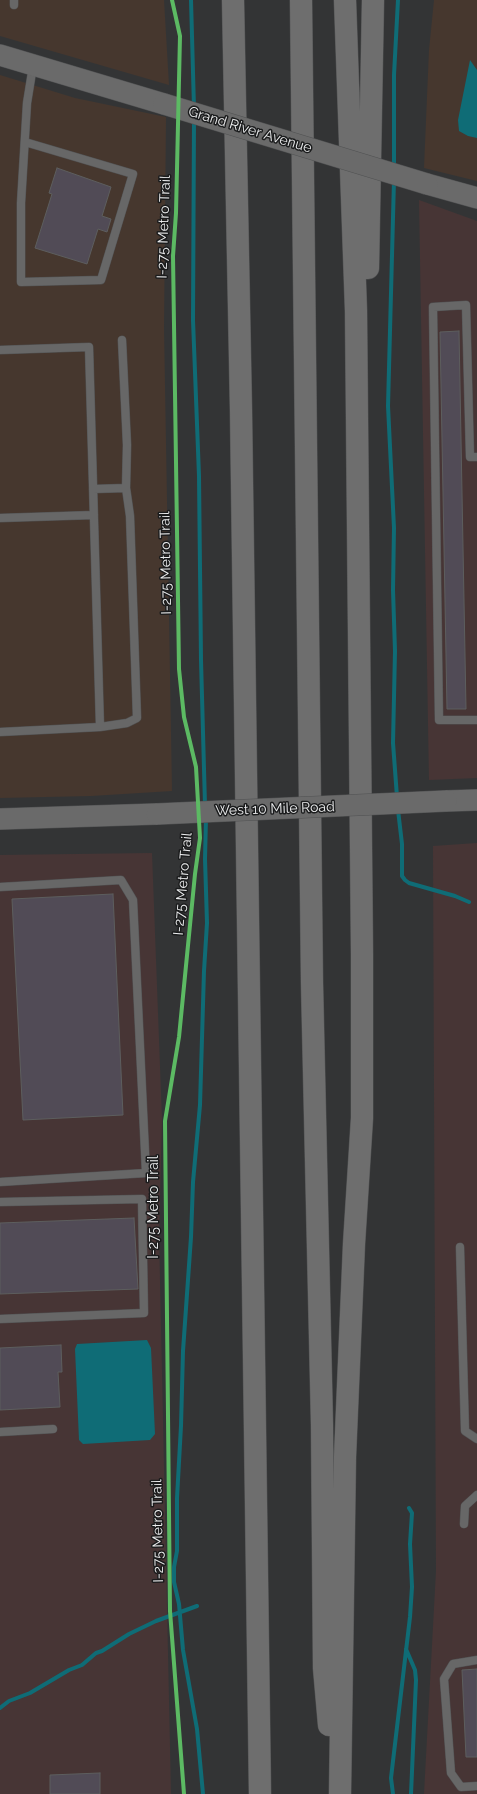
<!DOCTYPE html>
<html>
<head>
<meta charset="utf-8">
<style>
	body { margin:0 }
	canvas { display:block; background:#333435 }
</style>
</head>
<body>
<canvas width="477" height="1794"></canvas>
<script>
const ctx = document.querySelector('canvas').getContext('2d');
ctx.lineJoin = 'round';
function fillPath(path, color) { ctx.fillStyle = color; ctx.fill(path, 'evenodd'); }
const shape = rows => new Path2D(rows.map(r => 'M' + r).join(''));
function trace(path, color, width, dash) { ctx.strokeStyle = color; ctx.lineWidth = width; ctx.lineCap = dash ? 'butt' : 'round'; ctx.setLineDash(dash || []); ctx.stroke(path); }
function write(font, color, halo, rows, align = 'center') {
  ctx.font = font + ' Raleway,sans-serif'; ctx.lineWidth = 3; ctx.setLineDash([]); ctx.textBaseline = 'middle'; ctx.strokeStyle = halo; ctx.fillStyle = color; for (const [text, x, y, turn = 0] of rows) {
    ctx.save(); ctx.translate(x, y); ctx.rotate((+turn || 0) * Math.PI / 180); ctx.textAlign = isNaN(turn) ? turn : align; if (halo) ctx.strokeText(text, 0, 0); ctx.fillText(text, 0, 0); ctx.restore();
  }
}
const commercial = shape([
	[0,0,164,0,169,85,0,36],
	[434,0,477,0,477,181,424,168,429,50],
	[0,75,75,98,166,117,164,328,172,791,91,796,0,798]
]);
const industrial = shape([
	[419,200,477,221,477,778,429,780],
	[477,843,477,1794,424,1794,436,1571,433,846],
	[152,853,162,1120,159,1234,171,1794,0,1794,0,855]
]);
const water = shape([
	[470,60,477,70,477,138,468,136,459,131,458,120],
	[147,1340,151,1348,155,1434,150,1440,83,1444,79,1440,75,1349,77,1344]
]);
const stream = shape([
	[191,0,194,108],
	[194,120,193,320,199,476,201,660,205,805],
	[394,167,394,75,398,0],
	[394,180,388,406,394,528,393,590,395,651,393,743,397,797],
	[398,810,402,844,402,876,405,880,409,883,455,896,469,902],
	[406,1649,415,1670,416,1680,411,1794],
	[0,1708,9,1701,30,1693,69,1670,82,1665,96,1653,102,1651,129,1634,156,1621,197,1606],
	[203,1794,197,1729,183,1650,179,1604,174,1582,174,1567,177,1551,177,1498,181,1426,183,1351,191,1237,193,1182,200,1105,204,971,207,923,205,859,206,818],
	[393,1794,391,1778,410,1617,412,1587,410,1544,412,1513,409,1508]
]);
const building = shape([
	[57,168,111,187,102,216,111,219,107,232,98,229,87,264,35,248,52,194,49,193,57,168],
	[459,331,466,709,447,709,440,332,459,331],
	[113,894,123,1115,23,1120,12,899,113,894],
	[134,1218,138,1289,0,1294,0,1223,134,1218],
	[61,1345,62,1372,58,1372,60,1407,0,1410,0,1348,61,1345],
	[477,1669,477,1757,466,1757,462,1670,477,1669],
	[100,1773,100,1794,50,1794,50,1775,100,1773]
]);
const service = shape([
	[14,0,14,5],
	[25,142,133,174,101,280,21,282,21,203,27,103,33,66],
	[122,340,127,445,126,488],
	[0,350,89,347,100,727,0,732],
	[477,457,470,457,466,305,433,307,439,720,477,720],
	[93,489,126,488,130,516,137,718,127,723,100,727],
	[0,518,94,515],
	[0,887,121,880,133,900,146,1173,0,1182],
	[0,1202,142,1199,144,1313,0,1319],
	[460,1247,465,1431,477,1439],
	[0,1432,53,1429],
	[464,1524,465,1506,477,1495],
	[477,1660,453,1664,444,1679,451,1773,461,1787,477,1786]
]);
const secondary = shape([
	[0,55,164,104],
	[427,184,477,198],
	[446,801,477,800],
	[0,819,157,814]
]);
const motorway = shape([
	[233,0,241,410,260,1794],
	[301,0,312,983,322,1425,324,1668,329,1725],
	[368,268,373,0],
	[340,1794,345,1457,354,1244,362,1118,362,954,356,311,345,0]
]);
const secondaryBridge = shape([
	[164,104,427,184],
	[157,814,446,801]
]);
const cycleway = shape([
	[172,0,180,36,176,213,173,256,179,669,184,717,196,767,200,838,195,874,179,1037,165,1121,170,1611,184,1794]
]);
const streetNames = [
	["Grand River Avenue",250,130,17],
	["I-275 Metro Trail",164,227,-88],
	["I-275 Metro Trail",166,563,-91],
	["West 10 Mile Road",275,809,-2],
	["I-275 Metro Trail",183,884,-85],
	["I-275 Metro Trail",154,1207,-90],
	["I-275 Metro Trail",158,1531,-91]
];
fillPath(commercial, '#46372e');
fillPath(industrial, '#473535');
fillPath(water, '#0f6c76');
trace(stream, '#0f6c76', 4);
fillPath(building, '#514b56');
trace(building, '#5d5e5e', 1);
trace(service, '#515253', 9);
trace(secondary, '#515253', 22);
trace(motorway, '#515253', 23);
trace(service, '#676767', 8);
trace(secondary, '#6a6a6a', 21);
trace(motorway, '#6e6e6e', 22);
trace(secondaryBridge, '#515253', 22, []);
trace(secondaryBridge, '#6a6a6a', 21);
trace(cycleway, '#5cba63', 4);
write('14px', '#edeeef', '#1b1c1d', streetNames);
</script>
</body>
</html>
